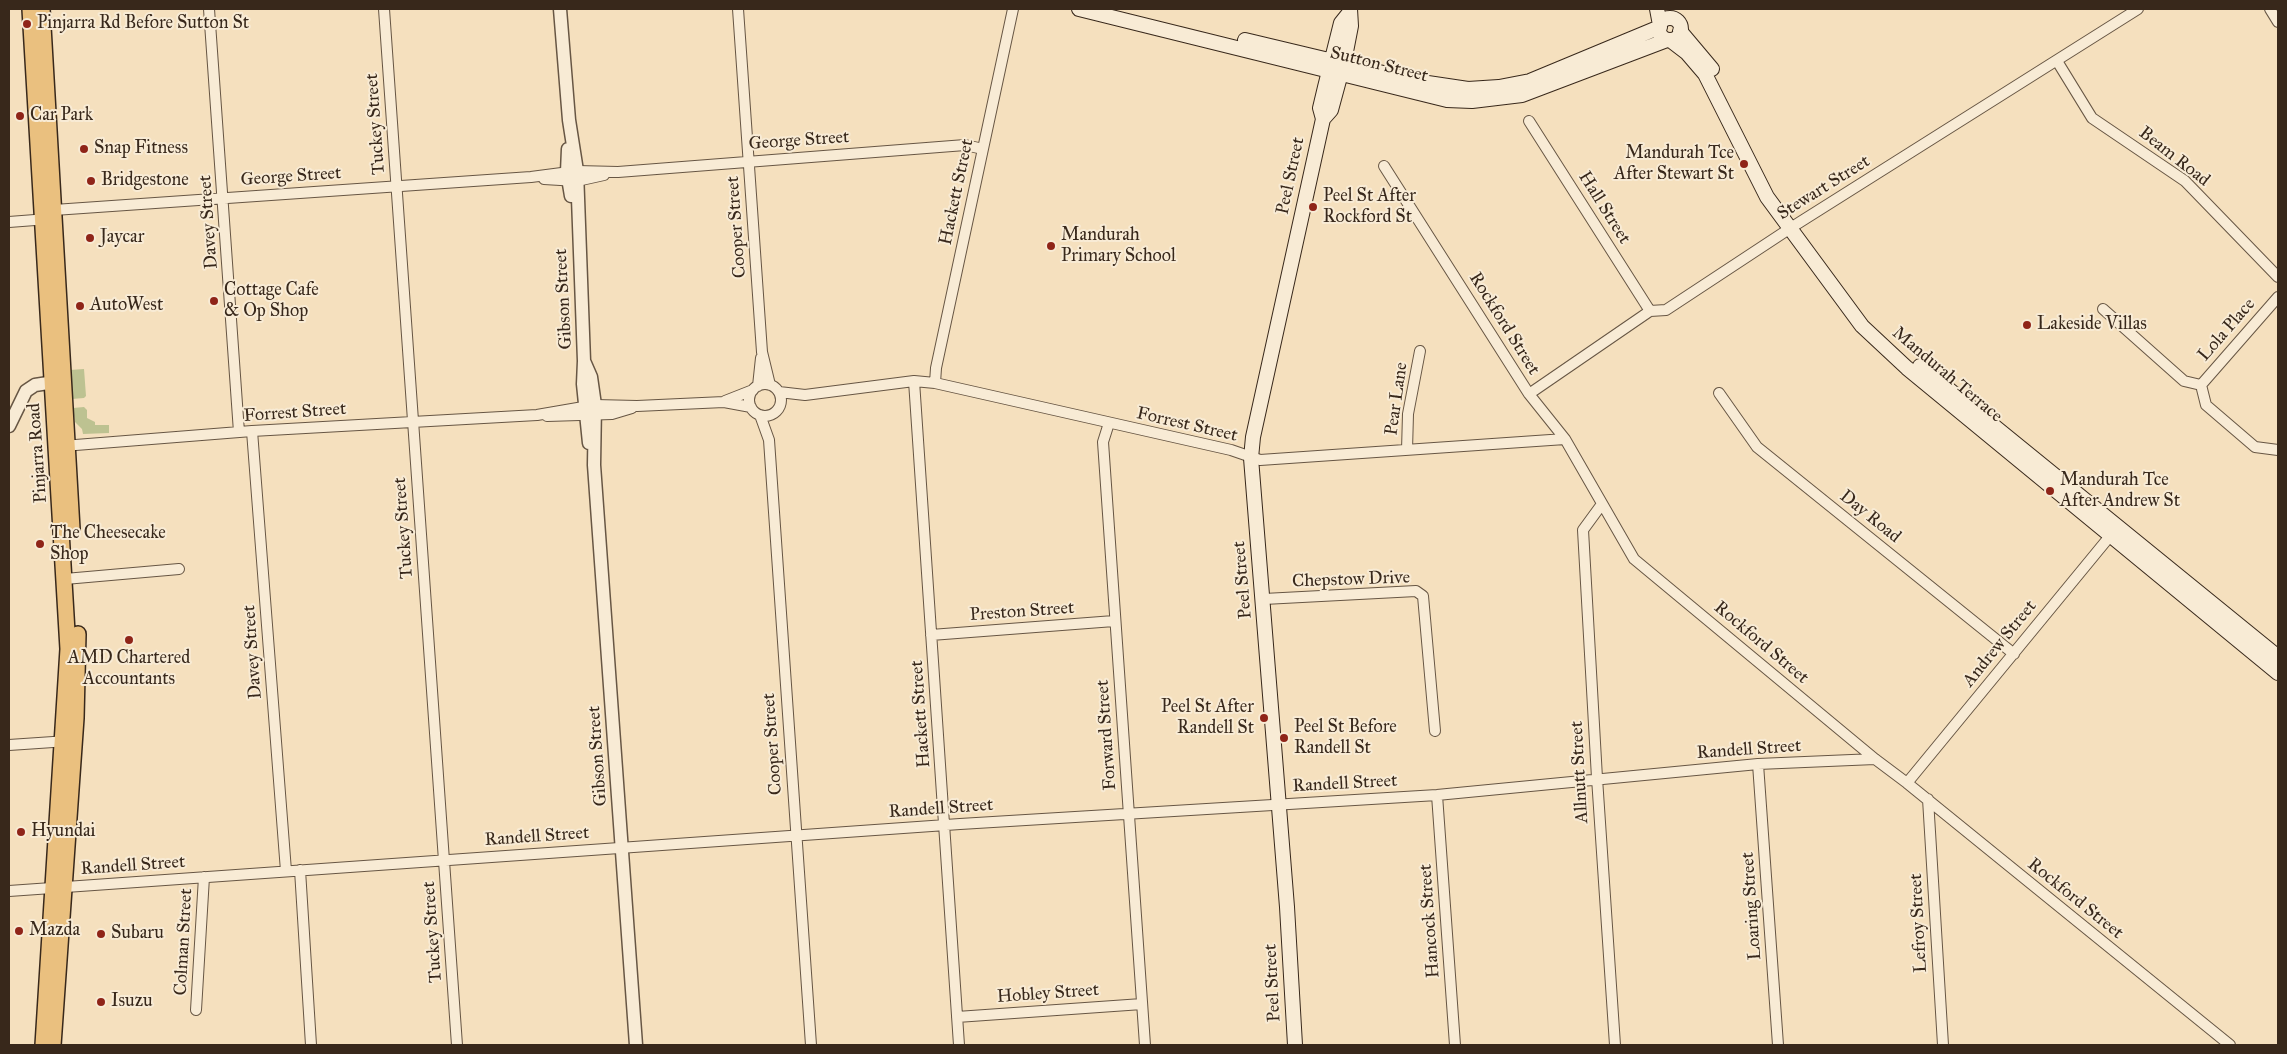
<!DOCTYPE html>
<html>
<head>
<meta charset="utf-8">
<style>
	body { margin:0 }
	#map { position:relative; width:2287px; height:1054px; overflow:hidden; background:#f5e0be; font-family:"IM FELL Great Primer",serif }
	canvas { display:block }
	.frame { position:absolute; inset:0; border:10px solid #38281b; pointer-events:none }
</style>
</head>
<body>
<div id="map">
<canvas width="2287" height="1054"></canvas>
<div class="frame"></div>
</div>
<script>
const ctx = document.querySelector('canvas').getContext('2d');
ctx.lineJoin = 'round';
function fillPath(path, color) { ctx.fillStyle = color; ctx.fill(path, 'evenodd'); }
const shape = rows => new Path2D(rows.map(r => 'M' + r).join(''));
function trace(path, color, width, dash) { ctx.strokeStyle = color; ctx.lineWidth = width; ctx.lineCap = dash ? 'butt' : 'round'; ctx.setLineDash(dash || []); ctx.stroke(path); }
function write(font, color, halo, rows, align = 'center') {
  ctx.font = font + ' "IM FELL Great Primer",serif'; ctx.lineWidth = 4; ctx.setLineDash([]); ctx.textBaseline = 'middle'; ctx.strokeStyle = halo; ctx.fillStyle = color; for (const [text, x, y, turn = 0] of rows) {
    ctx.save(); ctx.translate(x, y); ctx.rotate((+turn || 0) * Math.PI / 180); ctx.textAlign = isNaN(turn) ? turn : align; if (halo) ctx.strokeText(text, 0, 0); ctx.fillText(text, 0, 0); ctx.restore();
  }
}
const green = shape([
	[84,369,86,396,84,398,72,399,70,370],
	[84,407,87,410,87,418,95,422,95,425,109,425,109,433,83,434,82,429,75,422,73,408]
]);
const minor = shape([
	[209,9,239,432],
	[384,9,457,1045],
	[738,9,762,352,770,385],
	[2270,9,2278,22],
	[2057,61,2092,118,2185,181,2278,277],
	[1529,121,1650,311],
	[1384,166,1529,394,1565,439,1634,559,1875,759,1907,783,2230,1045],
	[544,179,577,181,604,175],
	[54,210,531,177,577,171,618,172,965,145,983,149],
	[9,222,48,219],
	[2103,309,2184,381,2201,385,2206,405,2255,447,2278,450],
	[914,381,959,1045],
	[935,383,936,368,1013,9],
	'749 400a16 16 0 1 1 32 0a16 16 0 1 1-32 0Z',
	[2201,385,2278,297],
	[758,386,761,358],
	[779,392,805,395,914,381,935,383,1231,450,1260,460,1565,439],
	[1719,393,1757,447,2014,654],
	[1529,394,1650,311,1666,310,1789,229,2138,9],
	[725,401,753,390],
	[760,415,769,440,811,1045],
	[547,416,612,414,632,408],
	[1109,423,1103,442,1145,1045],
	[252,431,286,871],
	[63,446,252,431,537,415,595,405,637,406,724,402,751,407],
	[1407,450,1408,414,1420,351],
	[1602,504,1583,530,1597,778,1615,1045],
	[65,579,179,569],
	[1264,599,1416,591,1423,596,1435,731],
	[931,635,1114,621],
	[9,745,68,741],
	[1758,764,1778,1045],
	[1907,783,2115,530],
	[1437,795,1455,1045],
	[1928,799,1943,1045],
	[300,870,311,1045],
	[9,891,960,824,1437,795,1758,764,1875,759],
	[196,1010,204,877],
	[957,1017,1142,1004]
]);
const tertiary = shape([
	[560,9,569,120,577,171,584,361,583,384,589,443],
	[568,149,567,172,571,196],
	[584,361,591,377,595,405,594,465,636,1045],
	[9,426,26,391,35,385,61,381]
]);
const secondary = shape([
	[1079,9,1447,100,1472,101,1522,95,1667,40],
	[1657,9,1660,25],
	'1659 29a11 11 0 1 1 22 0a11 11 0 1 1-22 0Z',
	[1680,31,1712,69],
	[1245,40,1421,82,1468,89,1499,87,1530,81,1660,27],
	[1670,40,1687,53,1705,74,1767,197,1862,326,1907,368,2278,673],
	[1323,119,1331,110,1344,62,1351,26,1350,9],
	[1920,366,2278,657],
	[1295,1045,1287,907,1251,458,1253,437,1323,119,1320,108,1325,87,1341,23,1349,13]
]);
const primary = shape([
	[30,9,68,649,43,1045],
	[42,9,72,529],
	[53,1045,76,718,78,634]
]);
const markers = [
	[27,24,5,"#8f2418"],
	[20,116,5,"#8f2418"],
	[84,149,5,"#8f2418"],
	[1744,164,5,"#8f2418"],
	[91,181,5,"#8f2418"],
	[1313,207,5,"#8f2418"],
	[90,238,5,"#8f2418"],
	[1051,246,5,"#8f2418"],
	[214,301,5,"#8f2418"],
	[80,306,5,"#8f2418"],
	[2027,325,5,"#8f2418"],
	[2050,491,5,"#8f2418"],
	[40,544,5,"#8f2418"],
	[129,640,5,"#8f2418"],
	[1264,718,5,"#8f2418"],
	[1284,738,5,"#8f2418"],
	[21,832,5,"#8f2418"],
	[19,931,5,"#8f2418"],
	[101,934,5,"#8f2418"],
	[101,1002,5,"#8f2418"]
];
const poiNames = [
	["Pinjarra Rd Before Sutton St",37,24],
	["Car Park",30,116],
	["Snap Fitness",94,149],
	["Mandurah Tce",1734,154,"right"],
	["After Stewart St",1734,175,"right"],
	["Bridgestone",101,181],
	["Peel St After",1323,197],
	["Rockford St",1323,218],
	["Mandurah",1061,236],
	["Primary School",1061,257],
	["Jaycar",100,238],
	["Cottage Cafe",224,291],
	["& Op Shop",224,312],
	["AutoWest",90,306],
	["Lakeside Villas",2037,325],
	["Mandurah Tce",2060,481],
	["After Andrew St",2060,502],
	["The Cheesecake",50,534],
	["Shop",50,555],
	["AMD Chartered",129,659,"center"],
	["Accountants",129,680,"center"],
	["Peel St After",1254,708,"right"],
	["Randell St",1254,729,"right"],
	["Peel St Before",1294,728],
	["Randell St",1294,749],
	["Hyundai",31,832],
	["Mazda",29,931],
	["Subaru",111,934],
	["Isuzu",111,1002]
];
const streetNames = [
	["Sutton Street",1379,65,14],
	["Tuckey Street",376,124,-94],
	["George Street",799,141,-4],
	["Beam Road",2174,157,38],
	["Peel Street",1291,176,-78],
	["George Street",291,177,-4],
	["Stewart Street",1824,188,-32],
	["Hackett Street",957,192,-78],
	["Hall Street",1604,208,58],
	["Davey Street",209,222,-94],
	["Cooper Street",737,227,-94],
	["Gibson Street",564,299,-93],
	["Rockford Street",1504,324,58],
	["Lola Place",2227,330,-49],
	["Mandurah Terrace",1947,375,40],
	["Pear Lane",1397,399,-82],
	["Forrest Street",295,413,-4],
	["Forrest Street",1187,425,13],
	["Pinjarra Road",38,453,-94],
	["Day Road",1870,517,39],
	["Tuckey Street",404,528,-94],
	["Peel Street",1243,580,-95],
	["Chepstow Drive",1351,580,-2],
	["Preston Street",1022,612,-4],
	["Rockford Street",1761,643,40],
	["Andrew Street",2000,644,-51],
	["Davey Street",253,652,-94],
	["Hackett Street",921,714,-94],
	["Forward Street",1107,735,-94],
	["Cooper Street",773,744,-94],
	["Randell Street",1749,750,-4],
	["Gibson Street",598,756,-94],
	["Allnutt Street",1580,772,-93],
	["Randell Street",1345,784,-3],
	["Randell Street",941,809,-4],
	["Randell Street",537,837,-4],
	["Randell Street",133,866,-4],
	["Rockford Street",2075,899,39],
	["Loaring Street",1752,906,-94],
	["Hancock Street",1430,921,-94],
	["Lefroy Street",1919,923,-93],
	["Tuckey Street",433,932,-94],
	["Colman Street",184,942,-87],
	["Peel Street",1273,983,-93],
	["Hobley Street",1048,994,-4]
];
fillPath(green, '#bdc291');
trace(minor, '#675644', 12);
trace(tertiary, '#675644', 15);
trace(secondary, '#38281b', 16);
trace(primary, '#38281b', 18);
trace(minor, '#f8ebd5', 10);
trace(tertiary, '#f8ebd5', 12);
trace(secondary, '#f8ebd5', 14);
trace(primary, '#eac07f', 15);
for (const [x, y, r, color] of markers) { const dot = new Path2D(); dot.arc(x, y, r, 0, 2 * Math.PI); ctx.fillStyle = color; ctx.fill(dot); trace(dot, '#f8ebd5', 2); }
write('18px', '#38281b', '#f8ebd5', poiNames, 'left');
write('18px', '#38281b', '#f8ebd5', streetNames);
</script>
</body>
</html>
